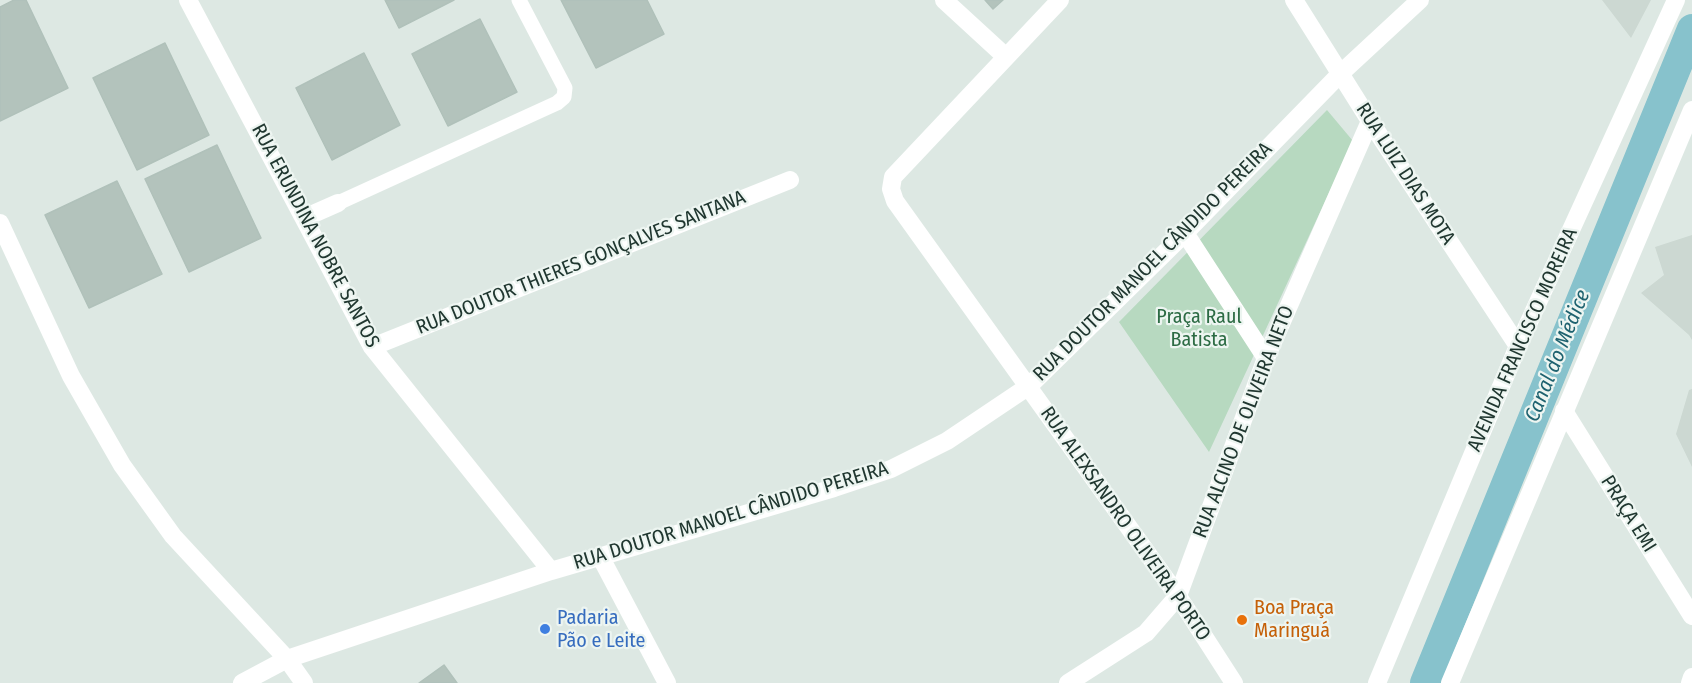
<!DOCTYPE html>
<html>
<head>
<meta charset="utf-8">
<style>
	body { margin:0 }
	canvas { display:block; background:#dde8e3 }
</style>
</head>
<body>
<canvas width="1692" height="683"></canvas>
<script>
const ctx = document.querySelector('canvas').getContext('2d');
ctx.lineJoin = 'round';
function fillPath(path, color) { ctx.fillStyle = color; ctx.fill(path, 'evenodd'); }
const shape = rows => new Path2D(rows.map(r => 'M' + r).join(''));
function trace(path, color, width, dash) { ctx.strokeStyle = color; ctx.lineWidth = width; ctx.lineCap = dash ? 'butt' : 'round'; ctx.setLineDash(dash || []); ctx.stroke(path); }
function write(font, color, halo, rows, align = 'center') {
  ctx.font = font + ' "Fira Sans Condensed",sans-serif'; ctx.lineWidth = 4.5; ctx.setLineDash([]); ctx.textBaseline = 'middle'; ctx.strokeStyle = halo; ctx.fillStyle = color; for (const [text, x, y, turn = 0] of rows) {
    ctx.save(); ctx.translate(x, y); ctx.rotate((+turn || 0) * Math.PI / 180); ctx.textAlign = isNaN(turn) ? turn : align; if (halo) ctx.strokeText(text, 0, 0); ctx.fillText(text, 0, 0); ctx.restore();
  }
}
const built = shape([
	[1602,0,1651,0,1631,38],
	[1692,235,1692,340,1689,335,1641,293,1664,275,1655,247],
	[1692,389,1692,467,1676,434,1689,390]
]);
const green = shape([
	[1327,110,1353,141,1209,452,1119,322]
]);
const canal = shape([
	[1425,683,1692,29]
]);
const building = shape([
	[14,0,26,0,68,88,0,121,0,7,14,0],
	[385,0,454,0,399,28,385,0],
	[561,0,647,0,664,34,596,68,561,0],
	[985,0,1003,0,993,9,985,0],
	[480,19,517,92,448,126,412,54,480,19],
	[165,43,209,135,137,170,93,78,165,43],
	[364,53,400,125,332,160,296,88,364,53],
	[217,145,261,238,189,272,145,179,217,145],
	[117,181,162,274,89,308,45,215,117,181],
	[444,665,457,683,419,683,444,665]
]);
const service = shape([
	[338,203,557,103,564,97,565,88,519,0]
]);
const minor = shape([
	[188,0,372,347,551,571],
	[944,0,1006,57],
	[1060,0,893,177,891,189,895,201,1178,596,1234,683],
	[1294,0,1370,121,1518,346],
	[304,218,338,203],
	[0,223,71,376,122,465,173,536,287,659,304,683],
	[1185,233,1266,358],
	[372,347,790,180],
	[1564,411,1692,616],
	[600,556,667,683],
	[242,683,287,659,551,571,834,488,891,469,947,441,1029,386,1185,233,1340,74,1420,0],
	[1068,683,1146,633,1178,596,1266,358,1370,121],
	[1690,683,1692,677]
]);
const tertiary = shape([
	[1377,683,1518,346,1676,0],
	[1450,683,1692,110]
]);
const markers = [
	[1242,620,6,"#e8710a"],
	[545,629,6,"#3f7fe0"]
];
const streetNames = [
	["RUA LUIZ DIAS MOTA",1405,174,57],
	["RUA ERUNDINA NOBRE SANTOS",315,236,62],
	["RUA DOUTOR MANOEL CÂNDIDO PEREIRA",1153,262,-45],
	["RUA DOUTOR THIERES GONÇALVES SANTANA",581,263,-22],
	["AVENIDA FRANCISCO MOREIRA",1523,340,-66],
	["RUA ALCINO DE OLIVEIRA NETO",1244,422,-69],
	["PRAÇA EMI",1628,514,58],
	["RUA DOUTOR MANOEL CÂNDIDO PEREIRA",731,516,-17],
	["RUA ALEXSANDRO OLIVEIRA PORTO",1125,524,55]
];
const parkNames = [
	["Praça Raul",1199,317],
	["Batista",1199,340]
];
const foodNames = [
	["Boa Praça",1254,608],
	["Maringuá",1254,631]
];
const shopNames = [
	["Padaria",557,618],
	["Pão e Leite",557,641]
];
const waterNames = [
	["Canal do Médice",1558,356,-68]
];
fillPath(built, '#ccd8d2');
fillPath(green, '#b7d9c0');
trace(canal, '#87c2cc', 30);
fillPath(building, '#b3c3bc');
trace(building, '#b0c1ba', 1.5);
trace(service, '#fff', 15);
trace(minor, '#fff', 18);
trace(tertiary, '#fff', 18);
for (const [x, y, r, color] of markers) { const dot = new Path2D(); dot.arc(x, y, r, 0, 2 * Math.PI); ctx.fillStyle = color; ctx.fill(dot); trace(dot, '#edf5f1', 2); }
write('20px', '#203730', '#edf5f1', streetNames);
write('20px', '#2c6b44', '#edf5f1', parkNames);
write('20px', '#c56008', '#edf5f1', foodNames, 'left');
write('20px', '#366cbe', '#edf5f1', shopNames, 'left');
write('italic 21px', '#1e626f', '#edf5f1', waterNames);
</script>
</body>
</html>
